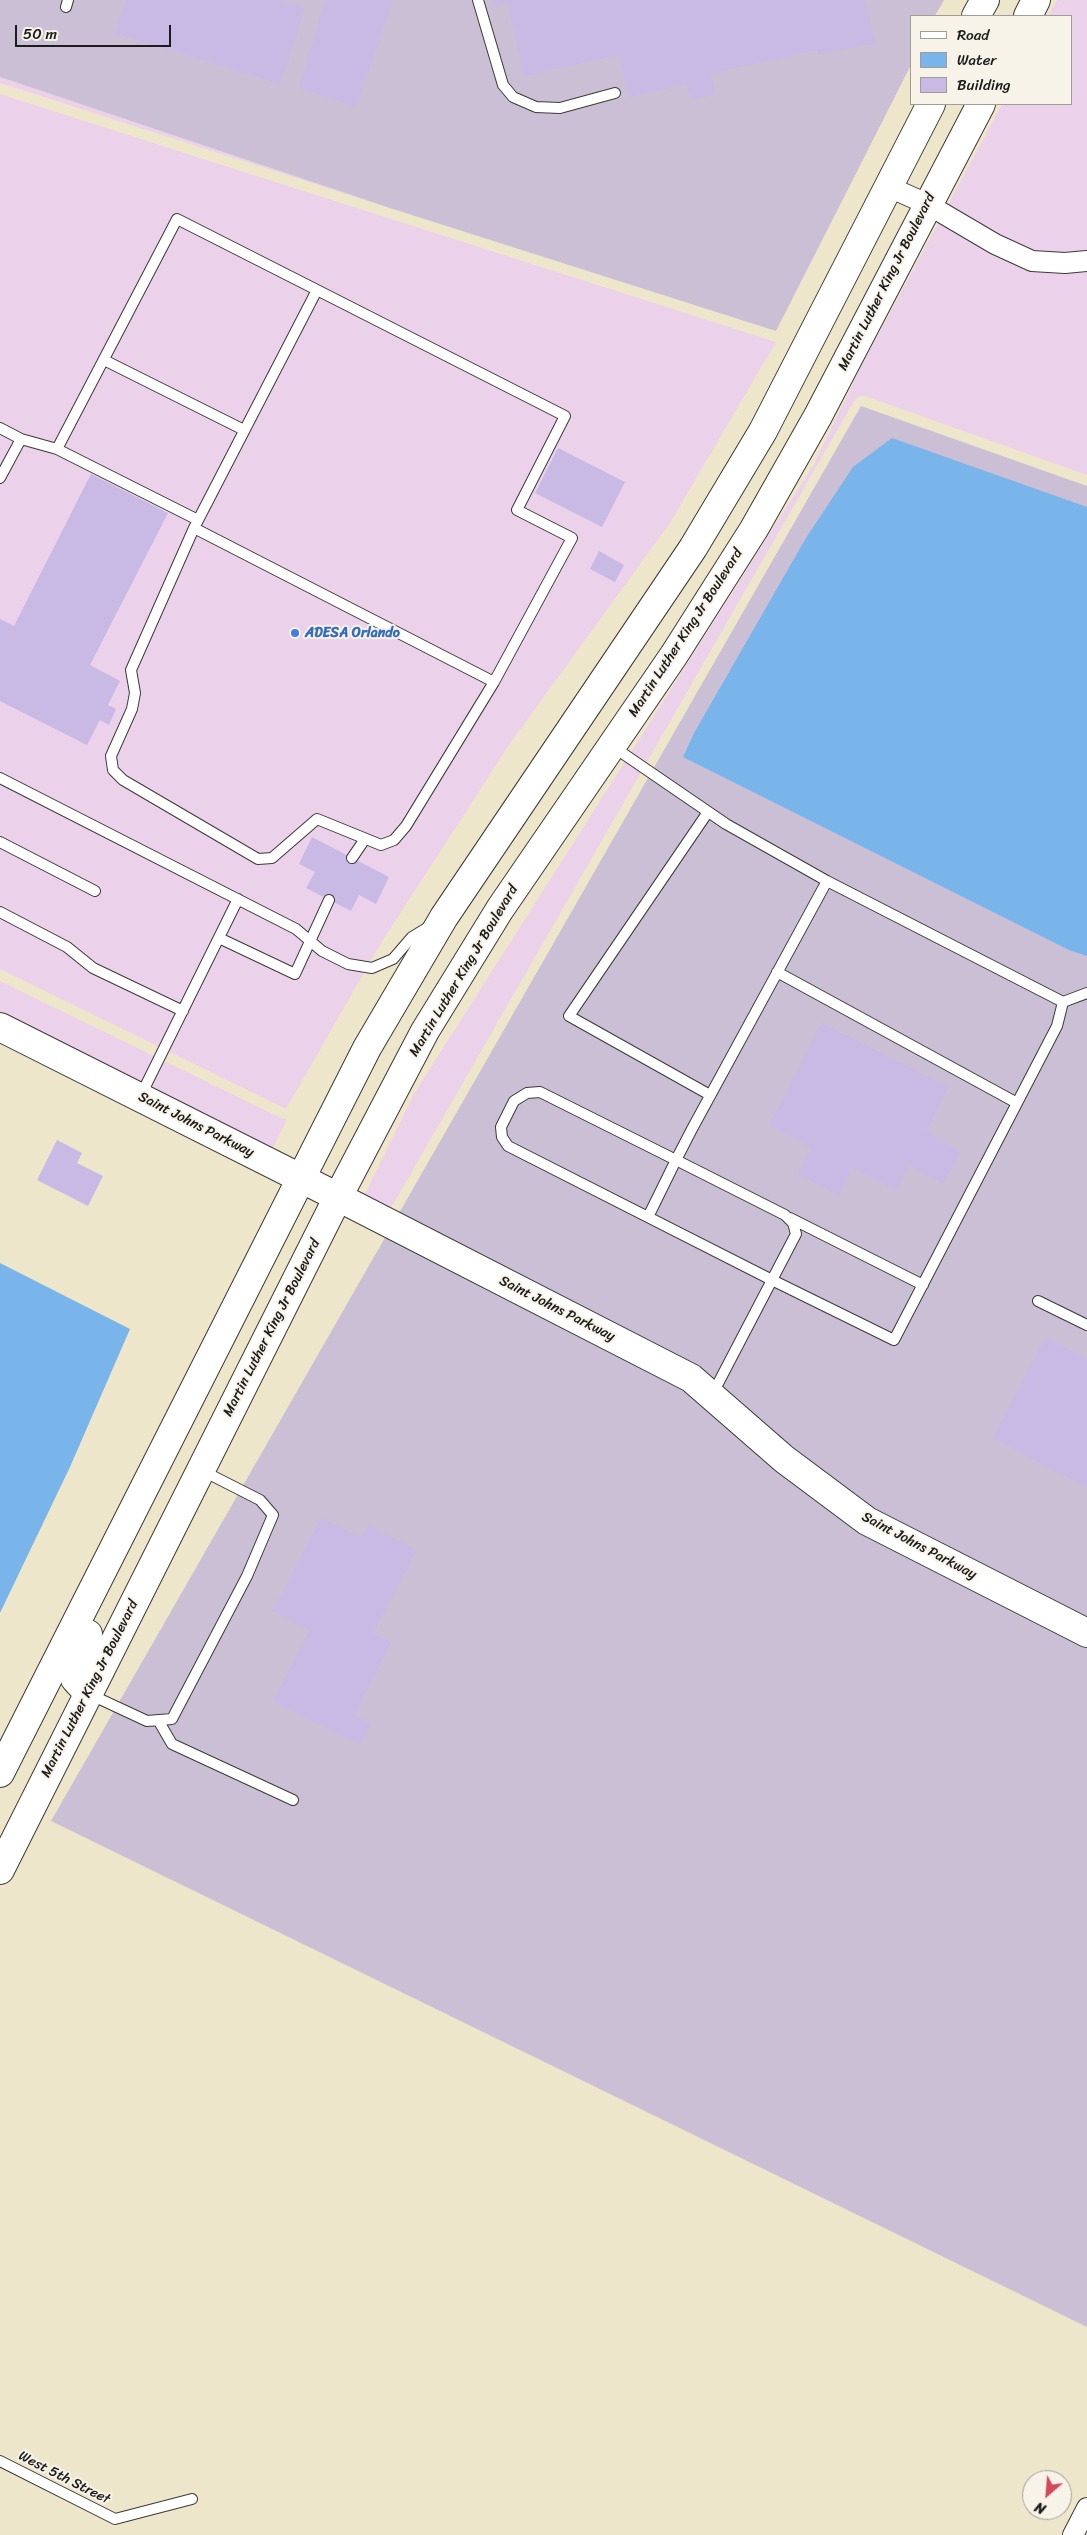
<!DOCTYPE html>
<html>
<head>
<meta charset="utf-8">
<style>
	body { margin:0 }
	#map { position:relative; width:1087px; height:2535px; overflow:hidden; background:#eee6cb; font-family:Sriracha,sans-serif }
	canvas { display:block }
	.legend { position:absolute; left:910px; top:15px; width:162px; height:90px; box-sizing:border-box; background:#f7f3e8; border:1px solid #9f9d96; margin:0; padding:6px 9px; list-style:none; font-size:15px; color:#1c1c1c }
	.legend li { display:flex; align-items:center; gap:10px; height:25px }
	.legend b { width:25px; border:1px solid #9f9d96 }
	.north { position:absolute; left:1022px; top:2470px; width:50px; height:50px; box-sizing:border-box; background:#f7f3e8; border:1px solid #9f9d96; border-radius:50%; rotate:207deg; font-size:14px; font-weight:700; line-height:20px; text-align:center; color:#1c1c1c }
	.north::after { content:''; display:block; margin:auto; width:18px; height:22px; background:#d1495b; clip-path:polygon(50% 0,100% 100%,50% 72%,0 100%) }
	.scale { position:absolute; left:15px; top:25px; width:156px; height:22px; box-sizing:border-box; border:2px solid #1c1c1c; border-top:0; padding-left:6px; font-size:15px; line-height:18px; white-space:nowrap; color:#1c1c1c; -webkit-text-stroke:4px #f7f3e8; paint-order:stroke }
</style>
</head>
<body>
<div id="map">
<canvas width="1087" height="2535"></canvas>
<ul class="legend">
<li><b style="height:6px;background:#fff"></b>Road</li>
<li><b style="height:14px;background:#79b4ea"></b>Water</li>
<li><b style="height:14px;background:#c8b9e5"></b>Building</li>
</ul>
<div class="north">N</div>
<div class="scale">50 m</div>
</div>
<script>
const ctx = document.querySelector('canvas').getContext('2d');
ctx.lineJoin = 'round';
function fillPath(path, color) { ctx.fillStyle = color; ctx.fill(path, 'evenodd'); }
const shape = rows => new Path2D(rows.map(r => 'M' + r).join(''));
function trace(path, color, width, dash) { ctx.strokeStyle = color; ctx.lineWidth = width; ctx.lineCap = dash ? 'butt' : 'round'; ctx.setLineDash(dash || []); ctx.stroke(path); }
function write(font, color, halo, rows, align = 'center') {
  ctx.font = font + ' Sriracha,sans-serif'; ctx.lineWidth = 4; ctx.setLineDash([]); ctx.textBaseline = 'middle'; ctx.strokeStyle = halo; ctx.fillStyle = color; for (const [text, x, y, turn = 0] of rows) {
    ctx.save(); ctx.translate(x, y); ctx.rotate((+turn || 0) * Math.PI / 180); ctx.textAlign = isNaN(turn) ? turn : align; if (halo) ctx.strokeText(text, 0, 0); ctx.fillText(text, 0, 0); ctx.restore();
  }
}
const built = shape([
	[1057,0,1087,0,1087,475,865,396,859,396,854,401,390,1210,364,1196,414,1094,814,464,862,365,1002,104,1071,104,1071,16,1048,16],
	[0,77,393,209,0,83],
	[0,94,776,342,670,523,511,742,381,943,286,1109,0,969],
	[0,981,281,1118,287,1119,272,1150,0,1014]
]);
const industrial = shape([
	[0,0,944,0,935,16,911,16,911,65,776,331,393,209,0,77],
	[861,406,1087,486,1087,2327,51,1821]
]);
const water = shape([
	[892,438,1087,507,1087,956,1069,950,683,757,694,733,806,538,853,467],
	[0,1263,130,1329,70,1467,0,1613]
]);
const building = shape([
	[126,0,281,0,305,8,280,84,115,33],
	[326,0,393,0,356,107,299,88],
	[493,0,865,0,875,43,818,55,817,50,710,74,715,94,691,100,687,84,629,97,619,55,524,76,508,3,494,6],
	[558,448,625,482,602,527,535,493],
	[91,474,168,513,90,665,120,681,108,705,116,709,109,725,100,720,87,745,0,701,0,619,14,626],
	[599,551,624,565,615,582,590,569],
	[312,837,389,877,376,904,359,895,351,911,306,888,315,872,299,864],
	[822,1023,948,1087,926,1132,960,1151,943,1183,909,1165,896,1190,853,1168,839,1195,798,1174,812,1148,769,1125],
	[57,1140,82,1153,77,1163,103,1176,88,1206,37,1180],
	[1046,1337,1087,1359,1087,1487,993,1438],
	[321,1518,361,1538,368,1525,416,1550,373,1633,391,1643,354,1715,371,1724,360,1745,273,1701,310,1630,273,1611]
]);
const lane = shape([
	[478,0,503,85,513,97,536,107,560,108,615,93],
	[66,7,68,0],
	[104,360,244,430],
	[0,428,21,439,0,478],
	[21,439,57,449,177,219,317,290,565,416,517,510,572,538,494,682,194,528,317,290],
	[57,449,198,520],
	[194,528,131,670,135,693,132,709,111,756,113,770,123,780,258,859,272,858,317,819,381,845,394,840,406,826,494,682],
	[612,746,726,824,827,881],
	[0,778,296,929,322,951,348,964,372,968,393,959,412,937,430,926],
	[708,812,569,1016,710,1095],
	[0,842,95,891],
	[352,858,365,839],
	[0,912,67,947,93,968,183,1011],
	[219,938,295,974,329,900],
	[777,972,1017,1103],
	[1063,1002,1087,993],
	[140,1097,238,899],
	[648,1217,676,1160,692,1129,827,881,1063,1002,1057,1026,894,1340,772,1280,508,1146,502,1137,501,1127,514,1101,527,1093,540,1092,676,1160,785,1215,793,1223,796,1234,712,1395],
	[790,1218,923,1285],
	[1038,1301,1087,1325],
	[89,1694,147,1721,172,1719,247,1576,273,1515,260,1500,201,1470],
	[158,1720,172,1744,293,1800],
	[0,2461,115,2519,192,2499]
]);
const street = shape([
	[889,187,927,204,995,244,1032,261,1065,263,1087,261],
	[1073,2535,1087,2508]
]);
const secondary = shape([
	[976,16,985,0],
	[1028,16,1036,0],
	[0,1027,338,1197,691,1378,784,1459,867,1521,1087,1633],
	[88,1693,75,1679,74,1669,75,1662,88,1634],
	[0,1773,367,1048,444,917,693,548,763,431,931,104],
	[0,1870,338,1197,425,1031,500,909,674,655,754,529,818,416,981,104]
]);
const markers = [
	[295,633,5,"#3f7fe0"]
];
const streetNames = [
	["Martin Luther King Jr Boulevard",887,282,-63],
	["Martin Luther King Jr Boulevard",686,633,-57],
	["Martin Luther King Jr Boulevard",464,971,-59],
	["Saint Johns Parkway",196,1125,27],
	["Saint Johns Parkway",557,1309,27],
	["Martin Luther King Jr Boulevard",272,1328,-63],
	["Saint Johns Parkway",919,1546,28],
	["Martin Luther King Jr Boulevard",90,1689,-63],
	["West 5th Street",64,2478,27]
];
const shopNames = [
	["ADESA Orlando",305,633]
];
fillPath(built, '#ecd1ea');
fillPath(industrial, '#cbbfd5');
fillPath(water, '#79b4ea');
fillPath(building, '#c8b9e5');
trace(lane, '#3c3a36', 12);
trace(street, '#3c3a36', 22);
trace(secondary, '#3c3a36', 30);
trace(lane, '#fff', 10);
trace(street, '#fff', 20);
trace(secondary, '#fff', 28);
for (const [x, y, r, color] of markers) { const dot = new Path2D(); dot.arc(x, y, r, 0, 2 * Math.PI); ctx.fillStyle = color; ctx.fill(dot); trace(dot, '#f7f3e8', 2); }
write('14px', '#1c1c1c', '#f7f3e8', streetNames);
write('bold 14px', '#366cbe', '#f7f3e8', shopNames, 'left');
</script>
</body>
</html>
